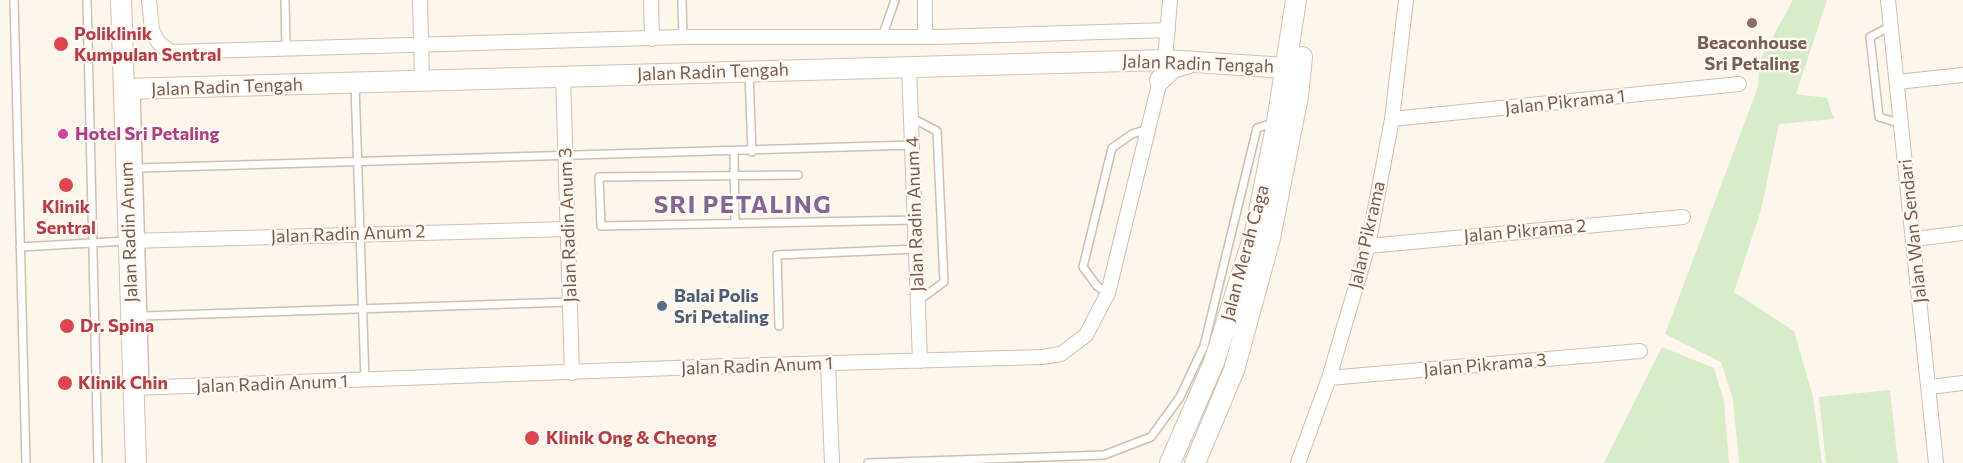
<!DOCTYPE html>
<html>
<head>
<meta charset="utf-8">
<style>
	body { margin:0 }
	canvas { display:block; background:#fdf6ec }
</style>
</head>
<body>
<canvas width="1963" height="463"></canvas>
<script>
const ctx = document.querySelector('canvas').getContext('2d');
ctx.lineJoin = 'round';
function fillPath(path, color) { ctx.fillStyle = color; ctx.fill(path, 'evenodd'); }
const shape = rows => new Path2D(rows.map(r => 'M' + r).join(''));
function trace(path, color, width, dash) { ctx.strokeStyle = color; ctx.lineWidth = width; ctx.lineCap = dash ? 'butt' : 'round'; ctx.setLineDash(dash || []); ctx.stroke(path); }
function write(font, color, halo, rows, align = 'center') {
  ctx.font = font + ' Commissioner,sans-serif'; ctx.lineWidth = 4.5; ctx.setLineDash([]); ctx.textBaseline = 'middle'; ctx.strokeStyle = halo; ctx.fillStyle = color; for (const [text, x, y, turn = 0] of rows) {
    ctx.save(); ctx.translate(x, y); ctx.rotate((+turn || 0) * Math.PI / 180); ctx.textAlign = isNaN(turn) ? turn : align; if (halo) ctx.strokeText(text, 0, 0); ctx.fillText(text, 0, 0); ctx.restore();
  }
}
const green = shape([
	[1793,0,1827,0,1796,94,1827,98,1834,119,1779,124,1761,210,1734,292,1794,331,1813,397,1822,463,1739,463,1733,399,1721,362,1665,334,1758,87,1760,60],
	[1662,347,1714,368,1724,401,1729,463,1604,463],
	[1890,390,1898,463,1826,463,1819,397]
]);
const lane = shape([
	[14,0,26,463],
	[87,0,98,463],
	[285,0,286,48],
	[682,0,683,37],
	[1891,26,1870,37,1879,117,1902,124],
	[882,37,895,0],
	[749,73,752,152],
	[355,85,365,380],
	[136,92,145,388],
	[912,118,937,131,944,282,918,301],
	[734,152,735,223],
	[139,168,913,145],
	[798,175,599,177,601,226,916,220],
	[20,247,127,241],
	[1108,293,1097,286,1083,267,1112,148,1132,134,1148,129],
	[143,316,570,302],
	[779,326,777,255,916,249],
	[868,463,1104,455,1151,437,1180,397,1204,346,1257,128,1274,123]
]);
const street = shape([
	[149,0,152,30,158,42,170,52,683,37,936,37,1168,30],
	[420,0,422,81],
	[651,0,652,39],
	[925,0,925,37],
	[1888,0,1936,463],
	[909,66,920,361],
	[563,77,572,373],
	[1897,82,1963,75],
	[1392,119,1739,84],
	[1915,239,1963,233],
	[129,241,568,229],
	[1368,246,1683,217],
	[828,364,832,463],
	[1329,378,1640,351],
	[1930,387,1963,383],
	[134,388,728,366,1042,357,1061,354,1086,335,1108,293,1165,60,1170,0],
	[1298,463,1329,378,1368,246,1392,119,1406,0]
]);
const secondary = shape([
	[121,0,136,463],
	[1160,80,1173,68,1189,63],
	[124,89,1165,60,1301,69],
	[1170,463,1214,362,1255,232,1277,122,1296,0],
	[1195,463,1234,370,1270,238,1298,96,1302,57]
]);
const markers = [
	[1752,23,6,"#8d6e63"],
	[61,44,8,"#e0444e"],
	[63,134,6,"#d1479c"],
	[66,185,8,"#e0444e"],
	[662,306,6,"#5c6f8a"],
	[67,326,8,"#e0444e"],
	[65,383,8,"#e0444e"],
	[532,438,8,"#e0444e"]
];
const healthNames = [
	["Poliklinik",74,34],
	["Kumpulan Sentral",74,55],
	["Klinik",66,207,"center"],
	["Sentral",66,228,"center"],
	["Dr. Spina",80,326],
	["Klinik Chin",78,383],
	["Klinik Ong & Cheong",546,438]
];
const educationNames = [
	["Beaconhouse",1752,43],
	["Sri Petaling",1752,64]
];
const streetNames = [
	["Jalan Radin Tengah",1198,64,2],
	["Jalan Radin Tengah",713,72,-2],
	["Jalan Radin Tengah",227,87,-2],
	["Jalan Pikrama 1",1565,102,-6],
	["Jalan Radin Anum 4",915,214,-92],
	["Jalan Radin Anum 3",568,225,-92],
	["Jalan Pikrama 2",1525,231,-5],
	["Jalan Wan Sendari",1913,231,-96],
	["Jalan Radin Anum",129,232,-92],
	["Jalan Radin Anum 2",348,234,-2],
	["Jalan Pikrama",1367,235,-77],
	["Jalan Merah Caga",1245,253,-75],
	["Jalan Pikrama 3",1485,365,-5],
	["Jalan Radin Anum 1",757,366,-2],
	["Jalan Radin Anum 1",272,384,-2]
];
const hotelNames = [
	["Hotel Sri Petaling",75,134]
];
const serviceNames = [
	["Balai Polis",674,296],
	["Sri Petaling",674,317]
];
const districtNames = [
	["SRI PETALING",743,205]
];
fillPath(green, '#d8ecc9');
trace(lane, '#d1beb0', 10);
trace(street, '#d1beb0', 16);
trace(secondary, '#d6c0b0', 22);
trace(lane, '#fff', 7);
trace(street, '#fff', 14);
trace(secondary, '#fff', 20);
for (const [x, y, r, color] of markers) { const dot = new Path2D(); dot.arc(x, y, r, 0, 2 * Math.PI); ctx.fillStyle = color; ctx.fill(dot); trace(dot, '#fffaf3', 2); }
write('bold 18px', '#be3a42', '#fffaf3', healthNames, 'left');
write('bold 18px', '#785e54', '#fffaf3', educationNames);
write('18px', '#7a5c4d', '#fffaf3', streetNames);
write('bold 18px', '#b23c85', '#fffaf3', hotelNames, 'left');
write('bold 18px', '#4e5e75', '#fffaf3', serviceNames, 'left');
ctx.letterSpacing = '1.5px';
write('bold 24px', '#846695', '#fffaf3', districtNames);
ctx.letterSpacing = '0px';
</script>
</body>
</html>
